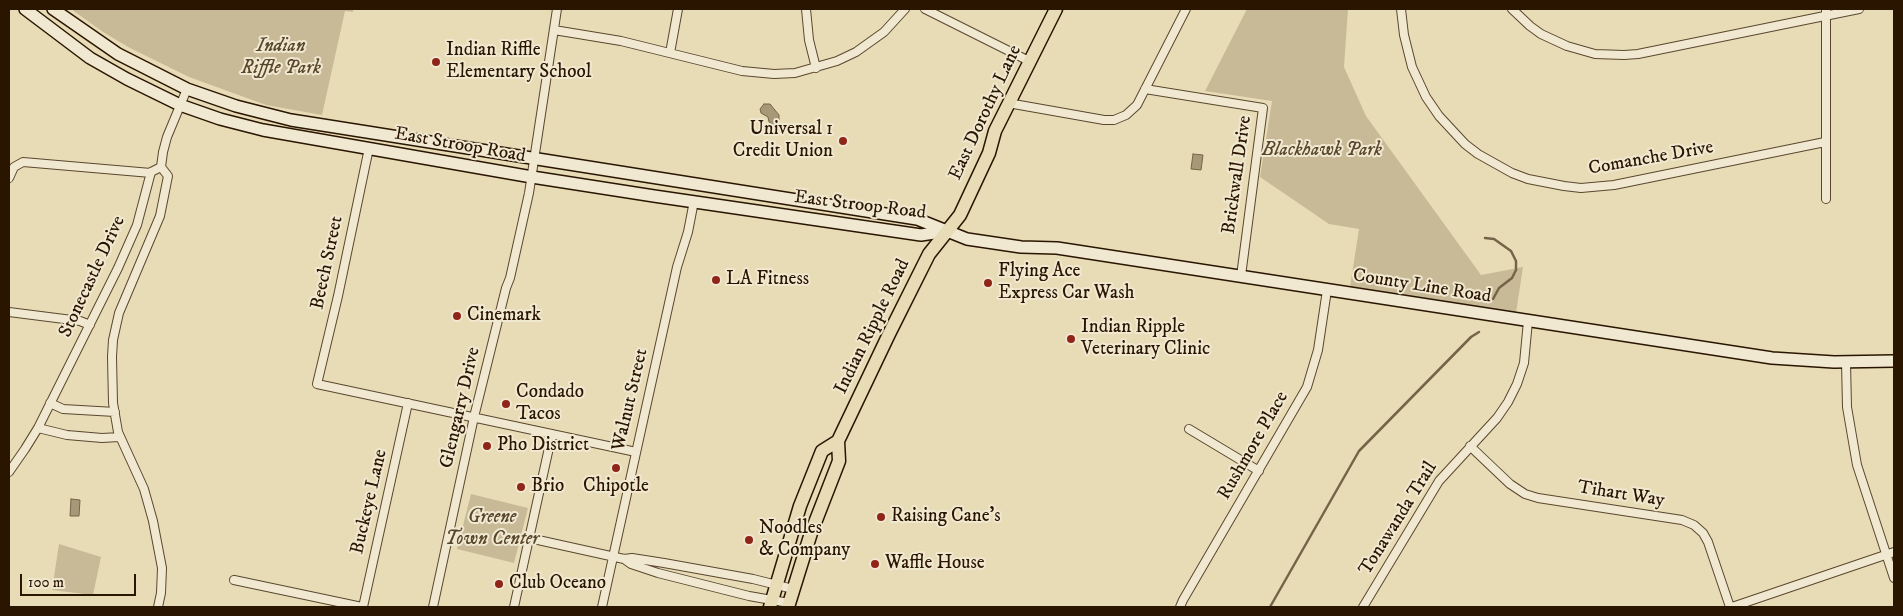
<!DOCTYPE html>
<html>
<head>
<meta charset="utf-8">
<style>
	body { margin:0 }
	#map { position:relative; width:1903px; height:616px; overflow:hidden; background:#e8dcb6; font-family:"IM FELL DW Pica",serif }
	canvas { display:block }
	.frame { position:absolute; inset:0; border:10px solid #2a1500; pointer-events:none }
	.scale { position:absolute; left:20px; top:574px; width:116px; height:22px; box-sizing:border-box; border:2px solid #2a1500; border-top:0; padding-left:6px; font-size:15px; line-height:18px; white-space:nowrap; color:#2a1500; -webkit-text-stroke:4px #f0e8d0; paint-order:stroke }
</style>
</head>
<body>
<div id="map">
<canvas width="1903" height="616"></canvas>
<div class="frame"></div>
<div class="scale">100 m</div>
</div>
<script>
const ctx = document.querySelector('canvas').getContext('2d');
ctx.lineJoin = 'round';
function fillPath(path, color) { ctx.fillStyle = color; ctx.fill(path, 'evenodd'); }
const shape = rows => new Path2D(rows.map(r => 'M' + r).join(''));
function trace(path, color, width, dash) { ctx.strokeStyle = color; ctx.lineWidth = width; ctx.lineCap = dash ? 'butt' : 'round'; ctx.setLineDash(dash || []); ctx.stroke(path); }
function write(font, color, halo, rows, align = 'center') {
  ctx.font = font + ' "IM FELL DW Pica",serif'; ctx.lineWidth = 4; ctx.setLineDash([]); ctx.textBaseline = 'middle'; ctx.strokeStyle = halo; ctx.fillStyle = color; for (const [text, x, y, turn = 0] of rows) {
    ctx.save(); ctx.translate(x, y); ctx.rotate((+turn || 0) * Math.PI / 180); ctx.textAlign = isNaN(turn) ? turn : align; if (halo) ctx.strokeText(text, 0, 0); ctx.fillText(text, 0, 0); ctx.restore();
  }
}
const green = shape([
	[71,9,353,9,353,12,345,11,322,115,266,105,189,77,128,47,103,32],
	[1247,9,1348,9,1344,67,1366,116,1481,275,1523,267,1516,313,1350,287,1359,229,1329,224,1260,177,1272,101,1205,91],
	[471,494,528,508,514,563,457,549],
	[59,544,101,557,93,595,52,590]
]);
const water = shape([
	[764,104,770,104,779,115,779,120,774,125,769,122,768,117,761,113,760,109,764,104],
	[1193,154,1203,155,1201,170,1191,169,1193,154],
	[71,499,80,500,79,516,70,516,71,499]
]);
const stream = shape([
	[1485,238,1494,239,1511,251,1516,261,1516,270,1512,278,1499,288,1493,299],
	[1270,607,1359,451,1471,337,1479,332]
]);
const street = shape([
	[806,9,809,40,816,68],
	[925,9,1029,61],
	[1401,9,1404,35,1412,67,1426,97,1439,116,1465,144,1478,154,1512,173,1528,179,1564,186,1581,188,1614,185,1825,142],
	[1512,9,1530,26,1541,34,1567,46,1595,54,1624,55,1638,54,1859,9],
	[1826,9,1826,199],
	[554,30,621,41,742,71,774,74,795,73,837,61,856,52,884,32,905,9],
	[670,53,678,9],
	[1145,89,1263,108,1241,276],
	[1008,103,1104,120,1114,120,1126,115,1137,105,1186,9],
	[369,148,338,296,317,384,636,452],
	[161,167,163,152,167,137,187,89],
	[9,178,14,167,23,162,151,173],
	[9,312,80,321,90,325],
	[1846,362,1847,407,1857,465,1894,578],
	[50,403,63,409,115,412],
	[38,428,67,435,102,438,119,437],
	[1189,429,1259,471],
	[1470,446,1510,484,1525,494,1538,498,1682,520,1694,525,1703,533,1708,542,1730,607],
	[9,472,25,449,38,428,118,268,137,225,151,172,161,167],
	[529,538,624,559,632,558,664,563,753,579,793,589],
	[624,559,631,564,658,573,749,596,789,603],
	[234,580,362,607],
	[158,607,161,593,162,568,153,521,144,489,118,432,113,403,112,357,113,340,119,313,160,216,168,176,161,167],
	[363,607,408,403],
	[433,607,474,417,506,288,510,278,529,193,557,9],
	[514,607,552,434],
	[602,607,677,267,688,232,694,201],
	[1180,607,1183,600,1307,387,1318,350,1327,290],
	[1363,607,1439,481,1497,418,1508,402,1517,384,1524,363,1528,321],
	[1732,607,1894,552]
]);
const secondary = shape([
	[25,9,90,58,127,79,180,105,220,119,263,130,532,177,654,196,921,235,947,231],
	[53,9,118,54,187,89,236,106,291,120,917,219,967,239,1021,247,1057,248,1772,358,1834,362,1894,361]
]);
const primary = shape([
	[770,607,800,506,822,451,838,441],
	[788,607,811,533,839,461,838,441,889,334,929,254,960,215,989,153,995,131,1056,9]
]);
const markers = [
	[436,62,5,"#8f2418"],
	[843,141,5,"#8f2418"],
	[716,280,5,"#8f2418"],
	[988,283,5,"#8f2418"],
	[457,316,5,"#8f2418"],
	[1071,339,5,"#8f2418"],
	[506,404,5,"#8f2418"],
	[487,446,5,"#8f2418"],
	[616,468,5,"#8f2418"],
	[521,487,5,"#8f2418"],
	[881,517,5,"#8f2418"],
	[749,540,5,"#8f2418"],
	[875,564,5,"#8f2418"],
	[499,584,5,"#8f2418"]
];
const parkNames = [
	["Indian",281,47],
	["Riffle Park",281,69],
	["Blackhawk Park",1322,151],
	["Greene",492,518],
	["Town Center",492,540]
];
const poiNames = [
	["Indian Riffle",446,51],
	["Elementary School",446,73],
	["Universal 1",833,130,"right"],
	["Credit Union",833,152,"right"],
	["Flying Ace",998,272],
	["Express Car Wash",998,294],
	["LA Fitness",726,280],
	["Cinemark",467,316],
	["Indian Ripple",1081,328],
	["Veterinary Clinic",1081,350],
	["Condado",516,393],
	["Tacos",516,415],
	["Pho District",497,446],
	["Brio",531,487],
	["Chipotle",616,487,"center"],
	["Raising Cane's",891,517],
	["Noodles",759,529],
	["& Company",759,551],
	["Waffle House",885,564],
	["Club Oceano",509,584]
];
const streetNames = [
	["East Dorothy Lane",986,113,-65],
	["East Stroop Road",460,146,10],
	["Comanche Drive",1651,159,-10],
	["Brickwall Drive",1238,175,-82],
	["East Stroop Road",860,206,7],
	["Beech Street",328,263,-78],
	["Stonecastle Drive",93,277,-65],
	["County Line Road",1422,287,9],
	["Indian Ripple Road",873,327,-64],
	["Walnut Street",631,400,-77],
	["Glengarry Drive",461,408,-77],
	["Rushmore Place",1254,446,-60],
	["Tihart Way",1621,495,9],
	["Buckeye Lane",370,502,-77],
	["Tonawanda Trail",1399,519,-58]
];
fillPath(green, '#c8ba97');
fillPath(water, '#a79878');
trace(water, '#756448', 1);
trace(stream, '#756448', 2.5);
trace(street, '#5a472e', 10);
trace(secondary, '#2a1500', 14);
trace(primary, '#2a1500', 15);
trace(street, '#f0e8d0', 8);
trace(secondary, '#f0e8d0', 11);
trace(primary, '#e8dcb6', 12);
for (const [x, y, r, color] of markers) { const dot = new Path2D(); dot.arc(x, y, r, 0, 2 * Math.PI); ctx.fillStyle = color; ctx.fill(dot); trace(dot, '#f0e8d0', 2); }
write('italic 19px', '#59472d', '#f0e8d0', parkNames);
write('19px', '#2a1500', '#f0e8d0', poiNames, 'left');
write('19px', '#2a1500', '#f0e8d0', streetNames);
</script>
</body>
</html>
